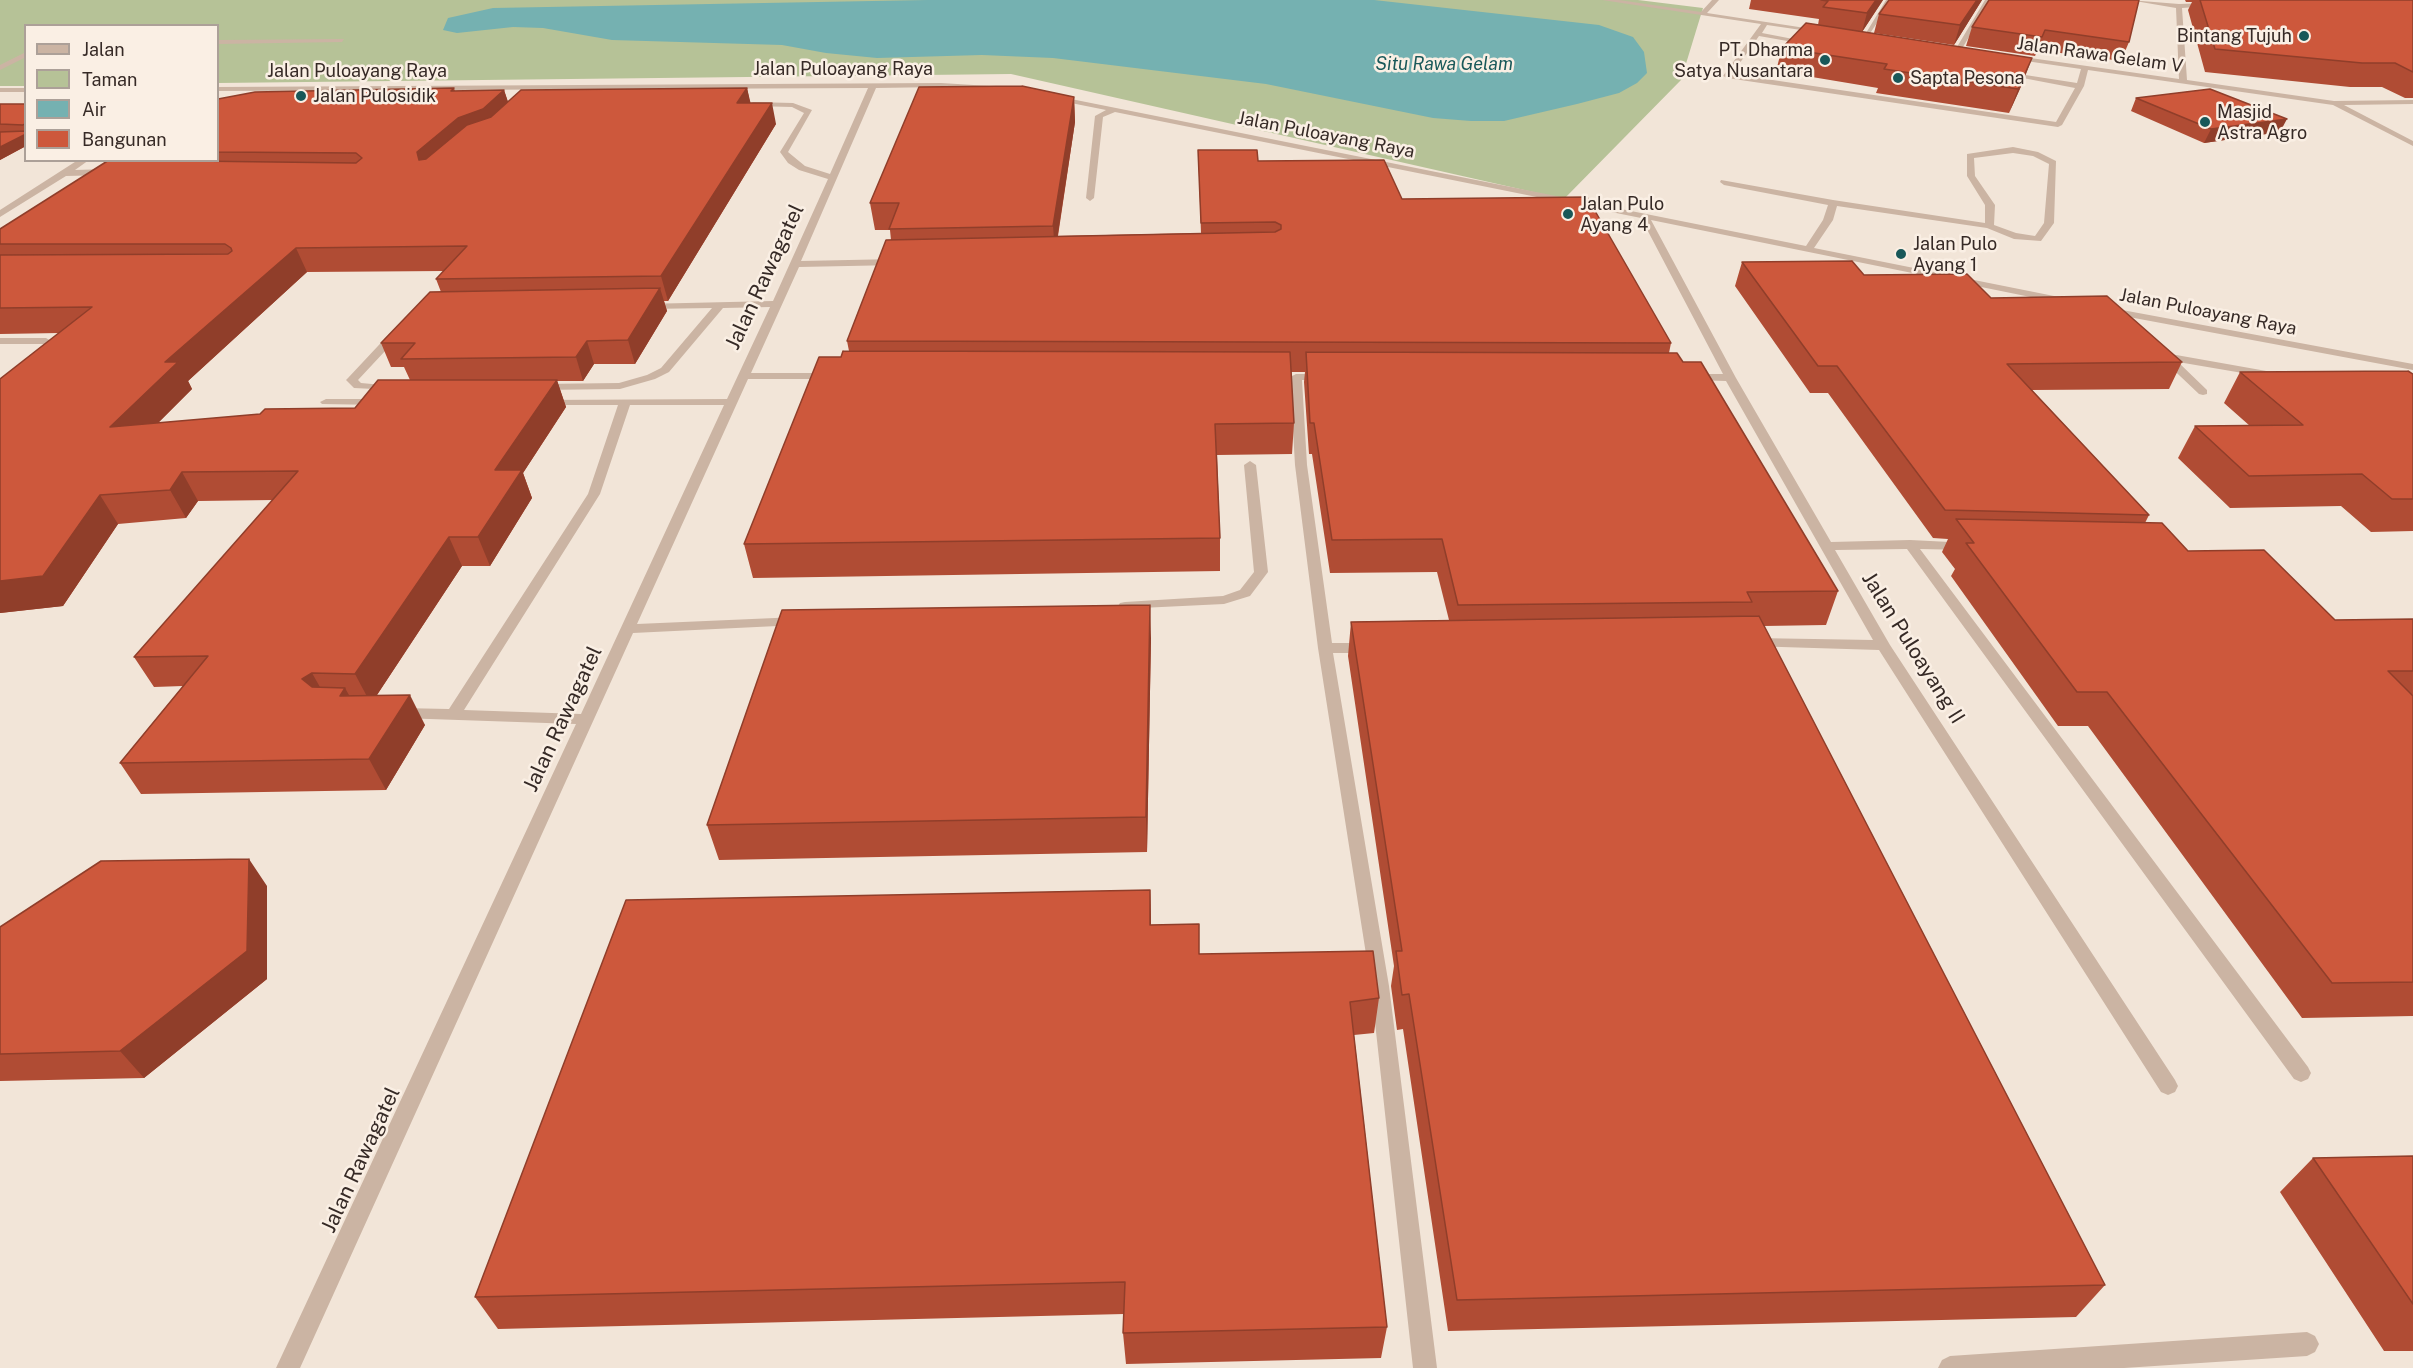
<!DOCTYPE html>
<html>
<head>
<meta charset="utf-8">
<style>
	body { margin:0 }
	#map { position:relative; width:2413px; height:1368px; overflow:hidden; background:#f2e5d8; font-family:"Public Sans",sans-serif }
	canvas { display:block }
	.legend { position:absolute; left:24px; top:24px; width:195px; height:138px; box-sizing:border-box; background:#faefe4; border:2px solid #aca098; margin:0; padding:8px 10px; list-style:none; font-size:18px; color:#362a26 }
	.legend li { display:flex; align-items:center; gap:12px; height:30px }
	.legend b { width:30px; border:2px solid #aca098 }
</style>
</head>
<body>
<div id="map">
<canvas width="2413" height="1368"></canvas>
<ul class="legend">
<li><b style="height:8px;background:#cbb4a3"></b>Jalan</li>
<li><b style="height:16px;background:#b6c297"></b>Taman</li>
<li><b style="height:16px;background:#75b1b1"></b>Air</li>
<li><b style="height:16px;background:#cd583c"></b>Bangunan</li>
</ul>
</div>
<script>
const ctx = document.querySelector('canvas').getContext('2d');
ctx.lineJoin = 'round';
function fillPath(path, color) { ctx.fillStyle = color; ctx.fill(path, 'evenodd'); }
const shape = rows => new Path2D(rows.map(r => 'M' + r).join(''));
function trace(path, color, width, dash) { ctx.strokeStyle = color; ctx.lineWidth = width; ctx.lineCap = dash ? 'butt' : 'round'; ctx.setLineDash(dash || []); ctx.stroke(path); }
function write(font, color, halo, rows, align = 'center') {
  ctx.font = font + ' "Public Sans",sans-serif'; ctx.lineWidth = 5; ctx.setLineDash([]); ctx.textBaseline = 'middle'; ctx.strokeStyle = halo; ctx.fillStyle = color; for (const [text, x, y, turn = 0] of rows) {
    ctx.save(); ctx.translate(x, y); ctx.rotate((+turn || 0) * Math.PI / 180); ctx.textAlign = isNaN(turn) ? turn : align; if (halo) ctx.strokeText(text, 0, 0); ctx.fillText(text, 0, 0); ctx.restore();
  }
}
const green = shape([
	[0,0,1638,0,1703,8,1681,80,1564,199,1011,74,218,83,218,26,26,26,25,86,0,86]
]);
const water = shape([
	[927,0,1374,0,1599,25,1633,37,1644,52,1647,73,1637,83,1619,93,1577,104,1504,121,1471,121,1433,118,1266,84,1053,58,982,55,877,58,826,53,782,45,612,40,543,28,513,27,457,33,443,30,448,18,493,8]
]);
const minor = shape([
	[1602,0,1619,0,1701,12,1712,0,1719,0,1707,13,1825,31,1822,33,1767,25,1762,33,1814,43,1810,45,1759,36,1732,74,2056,122,2075,88,2002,74,2006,72,2077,83,2081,69,2012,59,2009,55,2179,79,2176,8,2129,0,2179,4,2209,3,2211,6,2182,8,2187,80,2334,101,2413,100,2413,104,2344,105,2413,141,2413,146,2333,105,2088,70,2084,86,2062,125,2058,127,1727,78,1723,76,1761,24,1602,0],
	[1886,0,1892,0,1867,38,1863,38,1886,0],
	[1985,0,1991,0,1960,52,1954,52,1985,0],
	[344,39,342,42,218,44,218,40,344,39],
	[26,52,26,57,0,70,0,65,26,52],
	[941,83,1006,87,1010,89,1006,91,941,87,876,88,801,261,897,259,902,262,897,265,799,267,751,373,830,373,836,376,830,379,748,379,637,624,798,617,805,621,798,625,633,633,300,1368,276,1368,576,724,400,718,392,713,400,708,449,709,588,494,618,405,545,405,539,402,541,400,727,399,770,307,723,308,669,372,655,379,620,389,540,390,534,387,540,384,619,383,647,375,661,368,712,308,647,309,642,306,643,304,773,301,828,179,799,170,788,163,780,152,804,113,792,107,753,106,749,104,753,102,793,103,812,110,788,152,805,166,830,174,868,88,218,91,218,87,941,83],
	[630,405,724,405,581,714,464,710,600,494,630,405],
	[0,88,26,88,26,92,0,92,0,88],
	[1051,95,1806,246,1823,220,1828,205,1724,185,1720,182,1721,180,1833,200,1985,223,1985,205,1967,176,1967,154,2013,147,2038,152,2056,161,2054,223,2041,241,2014,239,1987,228,1837,206,1833,220,1814,248,2069,299,2069,303,2065,304,1651,220,1736,378,1831,542,1910,540,1970,543,1972,546,1965,550,1920,549,2308,1067,2311,1073,2308,1079,2301,1082,2294,1079,1907,549,1835,550,1890,645,2175,1080,2178,1086,2175,1092,2168,1095,2161,1092,1879,650,1749,646,1747,643,1749,640,1754,638,1873,640,1726,381,1691,380,1685,377,1691,374,1723,374,1641,218,1115,112,1103,117,1094,198,1090,201,1086,198,1095,116,1106,110,1051,99,1051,95],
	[2013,153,2033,156,2049,164,2044,223,2035,236,2016,233,1994,225,1995,205,1975,176,1974,158,2013,153],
	[78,160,89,160,75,170,108,169,112,172,108,175,66,176,0,217,0,210,78,160],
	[2106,307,2413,364,2413,370,2102,312,2102,308,2106,307],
	[396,330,401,333,400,335,358,380,361,383,394,386,394,390,354,388,346,380,348,378,392,331,396,330],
	[0,338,46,338,51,341,46,344,0,344,0,338],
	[2165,353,2272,372,2278,375,2272,378,2178,362,2207,390,2207,394,2203,395,2199,394,2161,358,2161,354,2165,353],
	[1296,374,1325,374,1331,377,1325,380,1302,380,1307,465,1332,643,1367,643,1374,648,1367,653,1333,653,1389,986,1437,1368,1413,1368,1371,986,1318,648,1295,465,1290,377,1296,374],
	[326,399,380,399,386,402,380,405,322,404,320,402,326,399],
	[1250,461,1256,465,1268,572,1250,596,1224,604,1120,609,1118,606,1120,603,1125,602,1223,596,1240,590,1254,572,1244,465,1250,461],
	[2307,1332,2315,1336,2319,1344,2315,1352,2307,1356,2124,1368,1938,1368,1942,1360,1950,1356,2307,1332]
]);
const wall = shape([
	[1751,0,1883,0,1862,32,2023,82,2009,113,1876,93,1878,88,1776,71,1782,48,1818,25,1819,19,1749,9],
	[1982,0,1954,45,1874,33,1879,14],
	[1989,0,2129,42,2121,61,2038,50,2035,56,1966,46,1972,27],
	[2185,0,2413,0,2413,98,2405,98,2382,87,2350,87,2205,72,2188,10,2192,2,2186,2],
	[454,88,455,91,504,90,508,102,747,88,750,103,776,124,668,301,664,301,667,311,635,364,594,364,583,381,557,381,566,407,523,473,532,498,490,566,462,566,377,695,425,725,386,790,141,794,120,763,183,686,154,687,134,657,273,500,198,501,186,518,118,524,63,606,0,613,0,379,59,333,0,334,0,229,134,160,218,160,218,99],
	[444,271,436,279,441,292,381,343,391,367,404,367,410,380,355,408,158,423,192,389,188,381,307,272],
	[1074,97,1075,122,1058,236,1201,233,1198,150,1258,161,1402,199,1671,343,1669,353,1683,362,1838,591,1826,625,1764,626,2105,1285,2076,1317,1448,1331,1403,1029,1397,1030,1391,986,1394,966,1348,656,1351,622,1449,620,1437,572,1330,573,1312,454,1309,454,1304,382,1305,372,1291,372,1294,423,1292,454,1217,455,1220,538,1220,571,753,578,744,544,841,357,849,351,847,341,891,240,890,230,875,230,870,203],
	[2136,98,2280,132,2204,143,2131,111],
	[0,104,26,104,26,146,0,160],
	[1742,262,1864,275,1991,298,2182,362,2169,389,2032,390,2149,515,2145,523,2188,551,2335,620,2413,619,2413,1016,2302,1018,2088,726,2058,726,1951,576,1955,569,1942,552,1948,539,1933,538,1828,393,1810,393,1735,286],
	[2240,372,2413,374,2413,531,2371,532,2341,506,2230,508,2178,458,2195,426,2250,426,2224,403],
	[1151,638,1147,852,719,860,707,825],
	[267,886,267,979,144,1078,0,1081,0,927],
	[1150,890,1151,925,1200,954,1379,998,1374,1033,1354,1035,1387,1327,1381,1358,1126,1364,1123,1333,1124,1314,498,1329,475,1297],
	[2413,1156,2413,1351,2384,1351,2280,1192,2313,1158]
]);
const shadedWall = shape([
	[1876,0,1883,0,1862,32,1867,13],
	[1977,0,1982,0,1954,45,1960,25],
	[2032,58,2023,82,2009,113,2018,89],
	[747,88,752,109,737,103],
	[504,90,511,111,427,182,419,160,417,152,458,118],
	[1074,97,1075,122,1055,253,1053,226],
	[772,103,776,124,668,301,661,276],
	[2287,119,2280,132,2204,143,2211,129],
	[26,134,26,146,0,160,0,147],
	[296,248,307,272,188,381,192,389,127,454,110,427,165,362],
	[660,288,667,311,635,364,628,340],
	[587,341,594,364,583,381,576,357],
	[557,380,566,407,523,473,532,498,490,566,478,537,495,470],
	[182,472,198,501,186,518,170,490],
	[100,495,118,524,63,606,0,613,0,581],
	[449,537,462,566,371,704,355,674],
	[1150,605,1151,638,1147,852,1146,817],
	[312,673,329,703,302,679],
	[345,688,362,718,340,696],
	[410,695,425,725,386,790,369,759],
	[249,859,267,886,267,979,144,1078,120,1051],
	[1150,890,1151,925,1150,925]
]);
const building = shape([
	[1821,0,1876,0,1867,13,1823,7,1828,1,1821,0],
	[1889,0,1977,0,1960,25,1879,14,1889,0],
	[1989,0,2139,0,2129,42,2045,30,2042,37,1972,27,1989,0],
	[2200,0,2413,0,2413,72,2395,63,2362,63,2215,49,2200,0],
	[1806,23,2032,58,2018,89,1884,69,1887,64,1782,48,1806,23],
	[1022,86,1074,97,1053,226,889,229,899,203,870,203,919,87,1022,86],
	[454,88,451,91,504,90,483,109,458,118,417,152,419,160,426,159,467,125,491,117,521,90,747,88,737,103,772,103,661,276,436,279,467,246,296,248,165,362,178,362,110,427,260,414,265,409,355,408,378,380,557,380,495,470,522,470,478,537,449,537,355,674,312,673,302,679,312,687,345,688,340,696,410,695,369,759,120,763,208,656,134,657,298,471,182,472,170,490,100,495,43,576,0,581,0,379,92,307,0,308,0,255,228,254,232,251,231,248,225,244,0,244,0,229,109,160,356,163,362,158,356,153,218,152,218,99,255,92,454,88],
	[2210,89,2287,119,2211,129,2136,98,2210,89],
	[0,104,26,104,26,123,23,125,0,124,0,104],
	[26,131,26,134,0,147,0,132,26,131],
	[1198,150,1257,150,1258,161,1384,160,1402,199,1587,197,1671,343,847,341,886,240,1275,232,1281,229,1281,225,1275,222,1201,223,1198,150],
	[1852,261,1864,275,1967,274,1991,298,2107,296,2182,362,2007,364,2149,515,1945,510,1837,366,1818,366,1742,262,1852,261],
	[660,288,628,340,587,341,576,357,401,359,415,343,381,343,430,292,660,288],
	[843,351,1290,352,1294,423,1215,424,1220,538,744,544,819,357,841,357,843,351],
	[1306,352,1677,353,1683,362,1701,362,1838,591,1747,592,1752,602,1458,605,1442,539,1332,540,1314,423,1310,423,1306,352],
	[2408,371,2413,374,2413,499,2392,499,2362,474,2249,476,2195,426,2303,425,2240,372,2408,371],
	[1956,519,2162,523,2188,551,2264,550,2335,620,2413,619,2413,671,2388,671,2413,696,2413,982,2332,983,2107,692,2077,692,1966,543,1974,543,1956,519],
	[1150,605,1146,817,707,825,782,610,1150,605],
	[1759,616,2105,1285,1457,1300,1409,994,1402,995,1396,951,1402,951,1351,622,1759,616],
	[249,859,247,951,120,1051,0,1054,0,927,101,861,249,859],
	[1150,890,1150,925,1199,924,1199,954,1373,951,1379,998,1350,1002,1387,1327,1123,1333,1125,1282,475,1297,626,900,1150,890],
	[2413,1156,2413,1304,2313,1158,2413,1156]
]);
const markers = [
	[2304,36,6,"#195859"],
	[1825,60,6,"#195859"],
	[1898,78,6,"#195859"],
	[301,96,6,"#195859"],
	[2205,122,6,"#195859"],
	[1568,214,6,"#195859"],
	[1901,254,6,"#195859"]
];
const farPoinames = [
	["Bintang Tujuh",2292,36,"right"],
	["PT. Dharma",1813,50,"right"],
	["Satya Nusantara",1813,71,"right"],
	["Sapta Pesona",1910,78],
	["Jalan Pulosidik",313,96],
	["Masjid",2217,112],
	["Astra Agro",2217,133],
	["Jalan Pulo",1580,204],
	["Ayang 4",1580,225],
	["Jalan Pulo",1913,244],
	["Ayang 1",1913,265]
];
const farStreetnames = [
	["Jalan Rawa Gelam V",2100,55,8],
	["Jalan Puloayang Raya",843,69],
	["Jalan Puloayang Raya",357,71],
	["Jalan Puloayang Raya",1326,135,11],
	["Jalan Puloayang Raya",2208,312,11]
];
const farWaternames = [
	["Situ Rawa Gelam",1444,64]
];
const streetNames = [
	["Jalan Rawagatel",765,277,-65],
	["Jalan Puloayang II",1913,648,58],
	["Jalan Rawagatel",563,719,-65],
	["Jalan Rawagatel",361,1160,-65]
];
fillPath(green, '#b6c297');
fillPath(water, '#75b1b1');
fillPath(minor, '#cbb4a3');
fillPath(wall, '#b04c34');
fillPath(shadedWall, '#903e2a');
fillPath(building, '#cd583c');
trace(building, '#903e2a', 1.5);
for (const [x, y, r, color] of markers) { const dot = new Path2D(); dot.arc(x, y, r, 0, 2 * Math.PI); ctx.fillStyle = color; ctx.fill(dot); trace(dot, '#faefe4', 2); }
write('18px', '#362a26', '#faefe4', farPoinames, 'left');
write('18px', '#362a26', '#faefe4', farStreetnames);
write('italic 18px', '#195859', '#faefe4', farWaternames);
write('21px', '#362a26', '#faefe4', streetNames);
</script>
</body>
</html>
